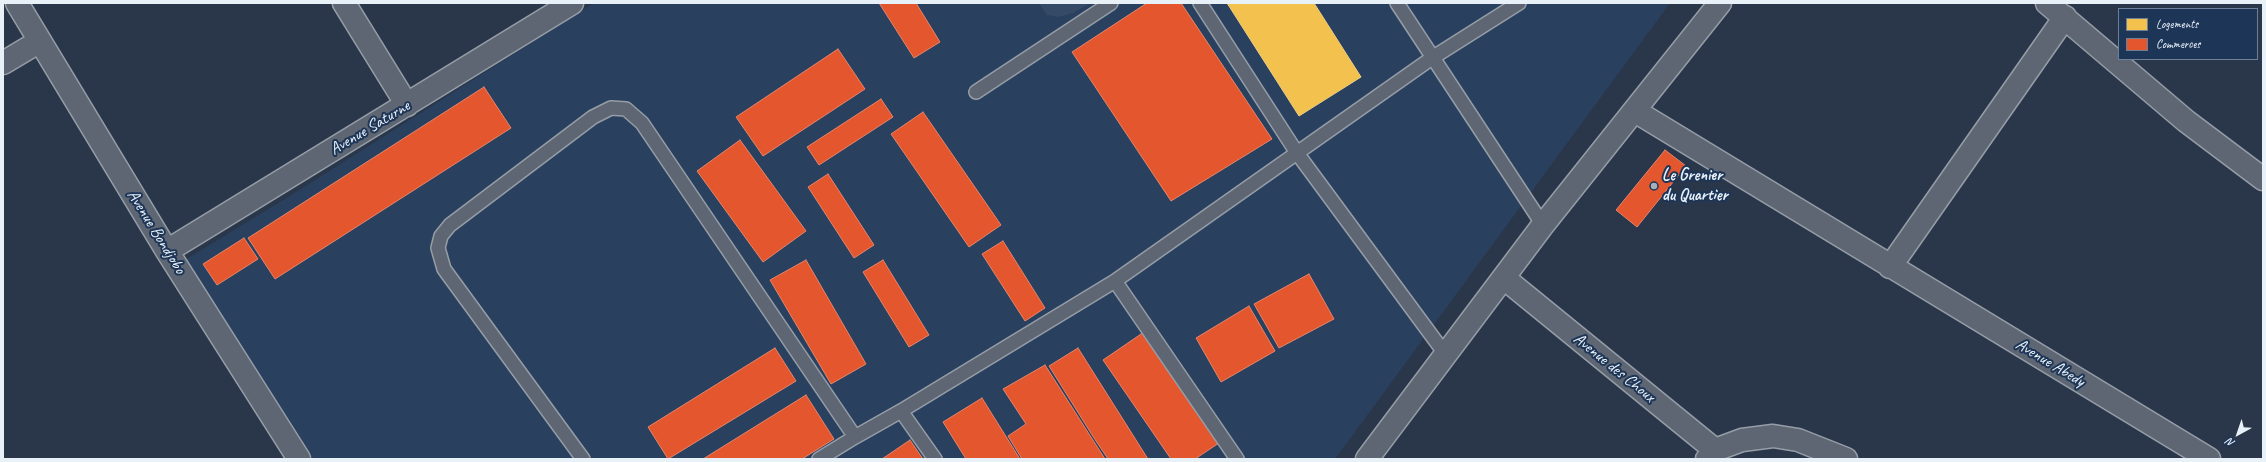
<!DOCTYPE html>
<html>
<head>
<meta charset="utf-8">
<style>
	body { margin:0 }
	#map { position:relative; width:2266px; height:462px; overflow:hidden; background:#2a374a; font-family:Caveat,sans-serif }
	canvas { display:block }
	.frame { position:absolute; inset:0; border:4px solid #e8f1f8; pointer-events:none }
	.legend { position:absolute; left:2118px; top:8px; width:140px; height:52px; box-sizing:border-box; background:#1d3557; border:1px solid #6e8097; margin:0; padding:5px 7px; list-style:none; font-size:12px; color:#e8f1f8 }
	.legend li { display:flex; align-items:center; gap:8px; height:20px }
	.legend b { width:20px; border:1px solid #6e8097 }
	.north { position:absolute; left:2218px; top:414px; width:40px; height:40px; -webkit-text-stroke:3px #1d3557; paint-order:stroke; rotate:220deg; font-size:11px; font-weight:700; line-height:16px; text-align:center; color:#e8f1f8 }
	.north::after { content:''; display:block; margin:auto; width:14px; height:18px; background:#e8f1f8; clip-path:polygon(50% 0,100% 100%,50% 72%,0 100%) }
</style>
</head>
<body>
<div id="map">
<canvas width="2266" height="462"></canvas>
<div class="frame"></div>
<ul class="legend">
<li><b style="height:11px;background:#f2c14e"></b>Logements</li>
<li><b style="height:11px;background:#e4572e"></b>Commerces</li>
</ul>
<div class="north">N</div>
</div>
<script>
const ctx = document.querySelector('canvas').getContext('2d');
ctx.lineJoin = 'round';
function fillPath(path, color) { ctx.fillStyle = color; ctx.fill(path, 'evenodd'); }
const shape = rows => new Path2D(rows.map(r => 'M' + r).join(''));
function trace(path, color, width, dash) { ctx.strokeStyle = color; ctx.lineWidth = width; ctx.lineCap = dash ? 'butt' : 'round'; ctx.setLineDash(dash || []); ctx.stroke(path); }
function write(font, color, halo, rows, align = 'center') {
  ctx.font = font + ' Caveat,sans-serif'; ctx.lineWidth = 4; ctx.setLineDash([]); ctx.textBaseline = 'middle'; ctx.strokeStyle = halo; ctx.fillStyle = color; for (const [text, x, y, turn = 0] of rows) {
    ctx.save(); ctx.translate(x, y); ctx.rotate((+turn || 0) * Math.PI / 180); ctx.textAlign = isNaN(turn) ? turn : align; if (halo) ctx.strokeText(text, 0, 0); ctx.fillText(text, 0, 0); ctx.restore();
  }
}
const built = shape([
	[594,3,1670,3,1335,459,310,459,185,260,298,191]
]);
const green = shape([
	[1039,3,1091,3,1073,13,1059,17,1047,15]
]);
const homes = shape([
	[1227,3,1314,3,1361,77,1299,116,1227,3]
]);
const shops = shape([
	[879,3,916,3,940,42,914,58,879,3],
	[1147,3,1181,3,1272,139,1171,201,1072,52,1147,3],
	[838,49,865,89,763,156,736,117,838,49],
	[484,87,511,128,275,279,248,238,484,87],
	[881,99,893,117,819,165,807,147,881,99],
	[923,112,1001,225,969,247,891,134,923,112],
	[740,140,806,231,763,262,697,171,740,140],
	[1665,150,1686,166,1637,227,1616,210,1665,150],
	[828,174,874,245,854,258,808,187,828,174],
	[244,238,258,259,217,285,203,264,244,238],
	[1003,241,1045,308,1025,321,982,254,1003,241],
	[806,260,866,364,831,384,770,280,806,260],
	[883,260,929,335,909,347,863,272,883,260],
	[1309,274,1334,319,1279,348,1254,304,1309,274],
	[1249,306,1275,351,1221,382,1196,338,1249,306],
	[1144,332,1219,443,1195,459,1171,459,1103,360,1144,332],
	[775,348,796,381,668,459,648,427,775,348],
	[1078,348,1148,459,1108,459,1094,438,1049,366,1078,348],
	[1045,365,1105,459,1022,459,1008,436,1026,424,1003,389,1045,365],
	[806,395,834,439,802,459,703,459,806,395],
	[982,398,1020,459,966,459,943,422,982,398],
	[910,440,923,459,882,459,910,440]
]);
const lane = shape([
	[1200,3,1297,153,1446,355],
	[1397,3,1543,225],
	[976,92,1111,3],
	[1115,281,1237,459],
	[901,411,935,459],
	[855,437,901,411,1115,281,1432,58,1519,3],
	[583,459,444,269,438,248,441,236,450,225,593,117,611,108,626,109,642,123,855,437,819,459]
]);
const street = shape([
	[17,3,167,251,299,459],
	[344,3,407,105],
	[2047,3,2186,121,2263,179],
	[3,63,40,41],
	[1635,111,2209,459],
	[167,251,572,3],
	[1890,267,2065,17],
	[1504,278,1715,450,1707,459],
	[1715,450,1742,440,1773,436,1798,440,1846,459]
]);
const secondary = shape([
	[1367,459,1543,225,1720,3]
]);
const markers = [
	[1654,186,4,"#a6b0bb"]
];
const streetNames = [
	["Avenue Saturne",370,128,-31],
	["Avenue Bondjobo",156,232,58],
	["Avenue Abedy",2050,363,31],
	["Avenue des Choux",1614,368,39]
];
const poiNames = [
	["Le Grenier",1662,176],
	["du Quartier",1662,196]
];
fillPath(built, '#2a405f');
fillPath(green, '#354a67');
fillPath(homes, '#f2c14e');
trace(homes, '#efcf81', 1);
fillPath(shops, '#e4572e');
trace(shops, '#e5856b', 1);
trace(lane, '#959da7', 16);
trace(street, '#959da7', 25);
trace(secondary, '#959da7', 25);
trace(lane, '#5d6672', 13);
trace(street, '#5d6672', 22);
trace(secondary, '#5d6672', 22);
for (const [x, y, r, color] of markers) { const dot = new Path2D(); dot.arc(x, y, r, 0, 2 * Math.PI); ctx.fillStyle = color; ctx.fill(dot); trace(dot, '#1d3557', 1.5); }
write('17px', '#e8f1f8', '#1d3557', streetNames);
write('bold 17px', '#e8f1f8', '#1d3557', poiNames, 'left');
</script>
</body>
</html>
